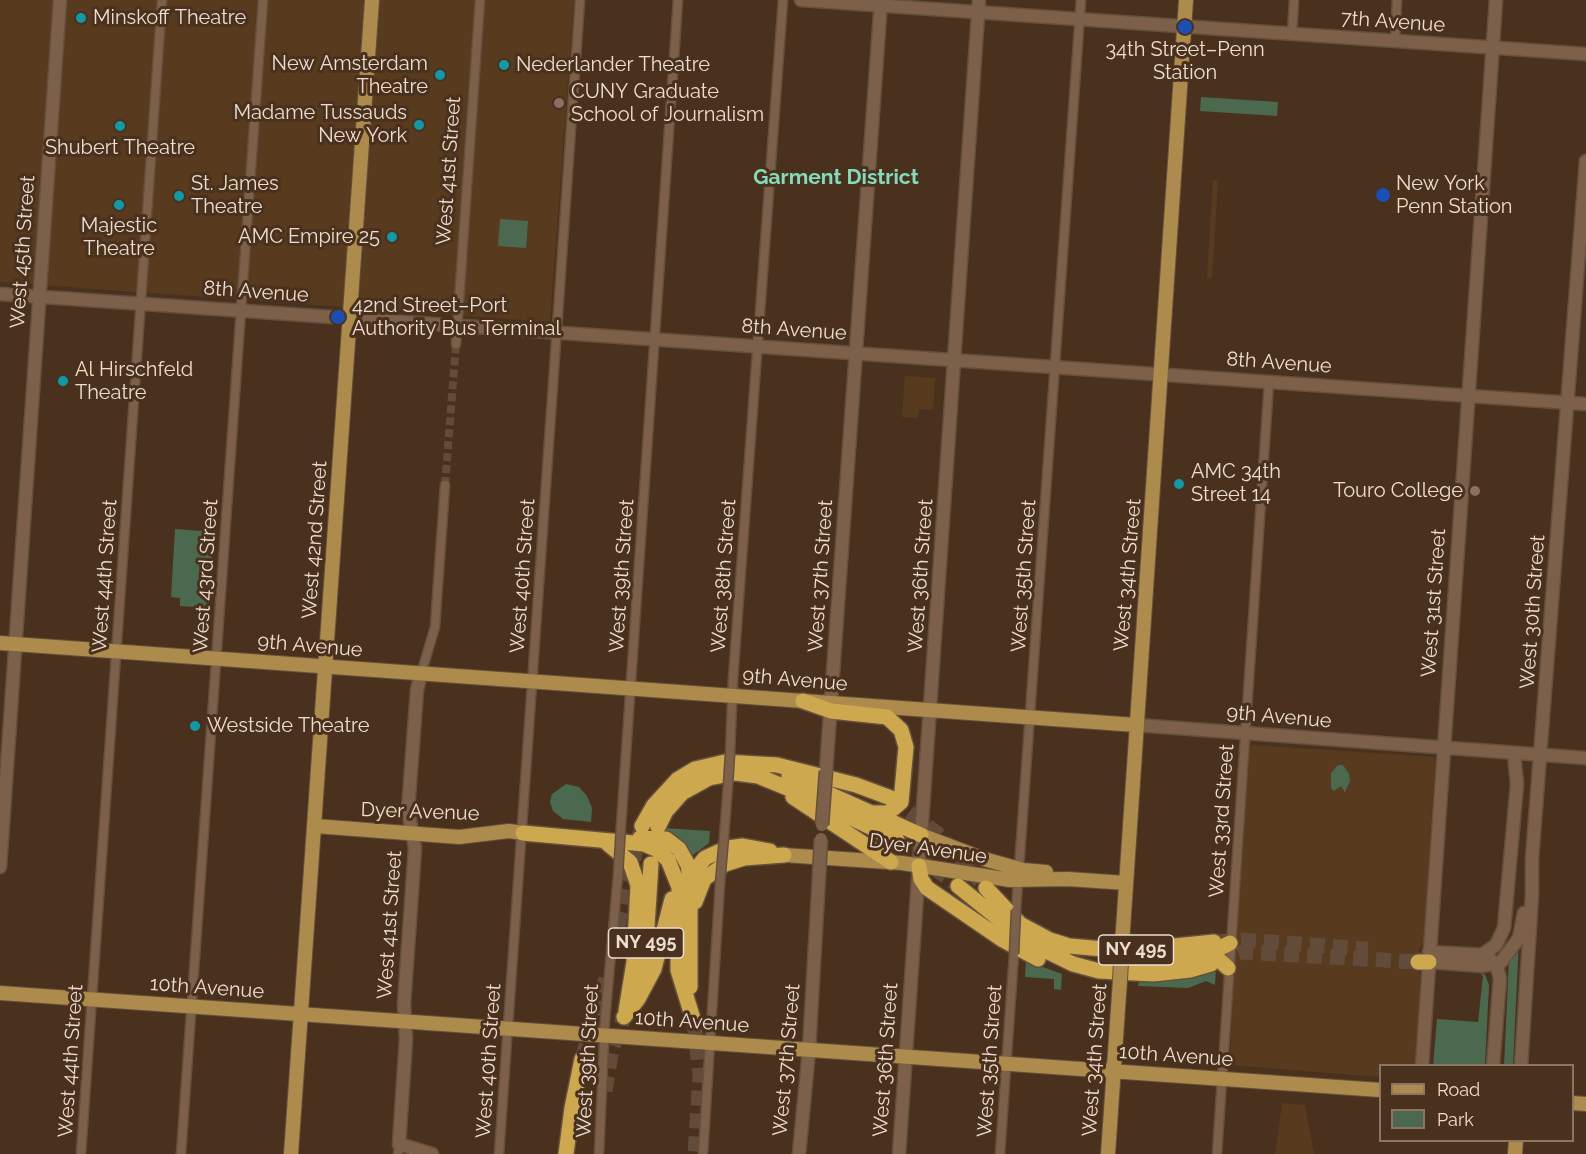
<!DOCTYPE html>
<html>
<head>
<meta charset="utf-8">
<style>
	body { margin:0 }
	#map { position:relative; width:1586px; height:1154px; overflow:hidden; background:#4a311d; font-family:Raleway,sans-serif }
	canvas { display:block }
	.legend { position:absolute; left:1379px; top:1064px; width:195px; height:78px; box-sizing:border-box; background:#4a311d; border:2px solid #8b7665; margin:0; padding:8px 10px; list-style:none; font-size:18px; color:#edddd0 }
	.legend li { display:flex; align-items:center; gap:12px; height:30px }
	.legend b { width:30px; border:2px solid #8b7665 }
</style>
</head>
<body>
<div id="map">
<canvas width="1586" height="1154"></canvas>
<ul class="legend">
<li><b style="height:8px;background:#ad8b4d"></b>Road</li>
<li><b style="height:16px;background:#4b694e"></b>Park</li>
</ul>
</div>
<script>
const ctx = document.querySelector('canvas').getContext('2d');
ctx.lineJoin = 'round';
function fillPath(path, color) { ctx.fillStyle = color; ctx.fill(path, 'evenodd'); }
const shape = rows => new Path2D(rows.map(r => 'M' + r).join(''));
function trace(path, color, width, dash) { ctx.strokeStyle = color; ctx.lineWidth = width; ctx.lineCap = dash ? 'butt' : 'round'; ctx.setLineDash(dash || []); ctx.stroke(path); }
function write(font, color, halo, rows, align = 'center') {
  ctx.font = font + ' Raleway,sans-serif'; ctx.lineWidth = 6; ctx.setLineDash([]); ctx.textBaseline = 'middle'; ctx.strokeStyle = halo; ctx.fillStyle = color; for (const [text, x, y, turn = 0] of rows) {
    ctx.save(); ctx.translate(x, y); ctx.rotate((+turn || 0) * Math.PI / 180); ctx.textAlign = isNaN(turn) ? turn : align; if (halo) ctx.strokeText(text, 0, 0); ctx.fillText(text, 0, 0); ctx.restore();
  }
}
const built = shape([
	[0,0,574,0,550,322,0,282],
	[1213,180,1218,180,1212,278,1207,278],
	[905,376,935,378,933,410,919,409,918,418,902,417],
	[1253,745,1435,757,1424,943,1419,948,1417,969,1421,975,1415,1065,1380,1066,1380,1077,1230,1065,1235,939,1237,934,1249,763,1247,756,1249,746],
	[1282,1103,1305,1105,1314,1154,1275,1154]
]);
const green = shape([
	[1201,97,1278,102,1277,116,1200,111],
	[500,219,528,221,526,248,498,246],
	[175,529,214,532,209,608,180,606,180,598,171,597],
	[1338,765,1343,765,1349,774,1350,781,1345,792,1341,786,1334,791,1331,788,1331,773],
	[566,784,579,787,587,796,592,808,591,822,563,819,553,811,550,802,552,794],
	[633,826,710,831,709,843,693,855,655,830],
	[1510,938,1519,939,1513,1065,1504,1066],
	[1026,961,1062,974,1061,990,1054,989,1054,979,1025,977],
	[1216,968,1215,985,1206,981,1188,988,1138,986,1139,981],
	[1478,970,1485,975,1489,985,1485,1065,1433,1066,1437,1019,1478,1022,1483,976]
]);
const streetTunnel = shape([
	[445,485,456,344]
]);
const highwayTunnel = shape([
	[891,798,938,834,980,881],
	[897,840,958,886],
	[1218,942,1242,940,1368,949],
	[613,949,640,832],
	[1217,962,1243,952,1418,962],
	[694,1022,700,1076,695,1154],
	[582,1059,608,972],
	[605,1091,612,1049,624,1017]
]);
const street = shape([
	[1292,34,1294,0],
	[1395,41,1397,0],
	[456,344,480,0],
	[421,674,435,627,445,485],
	[730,754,733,679,783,0],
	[621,826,678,0],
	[724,837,728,785],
	[1016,910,1081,0],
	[81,1154,162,0],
	[181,1154,263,0],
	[398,1154,399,1144],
	[499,1154,580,0],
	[599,1154,605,1020,618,875],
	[703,1154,720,884],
	[1000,1154,1014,954],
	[1217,1154,1269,382]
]);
const secondary = shape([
	[801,0,1586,54],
	[0,294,1586,404],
	[421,674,417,690,408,810,415,848,404,1004,406,1039,399,1144,432,1154],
	[1136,725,1586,758],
	[826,771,881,0],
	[0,867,60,0],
	[1429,952,1484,955,1496,964,1500,978,1493,1066],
	[1482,955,1496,945,1504,928,1517,784,1514,754],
	[1429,962,1483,966,1501,962,1519,938,1524,913],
	[1422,1066,1496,0],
	[1521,1066,1532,895,1532,859,1586,161],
	[799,1154,809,1050,819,876],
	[899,1154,979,0]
]);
const primary = shape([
	[0,643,1136,725],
	[315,826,459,837,509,831,523,833],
	[921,835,984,859,1023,870,1046,872],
	[784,855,902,863,1010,880,1068,879,1126,883],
	[1122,944,1186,0],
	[0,993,1380,1090],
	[1572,1103,1586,1104],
	[291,1154,372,0],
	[1108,1154,1120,980],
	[1515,1154,1516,1140]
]);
const highway = shape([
	[803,701,831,711,887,717,901,730,906,747,901,802,888,813,872,813],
	[789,776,921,835],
	[793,797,891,862],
	[642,826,654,805,677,780,695,769,725,762,777,765,856,785,891,798],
	[658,827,666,811,682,793,709,778,736,773,758,776,802,794,897,840],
	[523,833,644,844,656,849,668,860,679,887,678,970,694,1022],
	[640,838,666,839,679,849,688,865,690,877,690,987],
	[608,844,630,862,638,885,634,962,626,1011],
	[919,866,921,879,927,888,1003,940,1038,959],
	[690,877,705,858,727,848,743,846,770,851],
	[958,886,1026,941,1073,964,1099,971,1153,974,1190,970,1211,964],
	[986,888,1020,924,1050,940,1069,946,1126,951,1214,942],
	[695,902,704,879,725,864,744,858,784,855],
	[1205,951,1216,950,1230,943],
	[1418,962,1429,962],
	[1128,965,1210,956,1217,958,1228,968],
	[639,981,645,958,651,864],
	[624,1017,638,999,654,969,672,899],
	[566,1154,572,1108,582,1059]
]);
const streetBridge = shape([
	[728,785,730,754],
	[618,875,621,826],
	[720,884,724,837],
	[1014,954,1016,910]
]);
const secondaryBridge = shape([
	[822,825,826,771],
	[819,876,821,839]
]);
const primaryBridge = shape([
	[1120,980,1122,944]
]);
const markers = [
	[81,18,6,"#0f9aa8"],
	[1185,27,8,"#1a4fb4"],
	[504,65,6,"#0f9aa8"],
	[440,75,6,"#0f9aa8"],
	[559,103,6,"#8d6e63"],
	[419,125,6,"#0f9aa8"],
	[120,126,6,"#0f9aa8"],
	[1383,195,8,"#1a4fb4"],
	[179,196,6,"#0f9aa8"],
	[119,205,6,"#0f9aa8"],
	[392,237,6,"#0f9aa8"],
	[338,317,8,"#1a4fb4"],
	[63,381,6,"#0f9aa8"],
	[1179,484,6,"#0f9aa8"],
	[1475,491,6,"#8d6e63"],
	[195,726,6,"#0f9aa8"]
];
const shields = [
	[646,943,75],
	[1136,950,75]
];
const shieldNames = [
	["NY 495",646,943],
	["NY 495",1136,950]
];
const poiNames = [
	["Minskoff Theatre",93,18],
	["34th Street–Penn",1185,50,"center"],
	["Station",1185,73,"center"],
	["New Amsterdam",428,64,"right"],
	["Theatre",428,87,"right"],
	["Nederlander Theatre",516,65],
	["CUNY Graduate",571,92],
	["School of Journalism",571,115],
	["Madame Tussauds",407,113,"right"],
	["New York",407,136,"right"],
	["Shubert Theatre",120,148,"center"],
	["St. James",191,184],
	["Theatre",191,207],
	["New York",1396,184],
	["Penn Station",1396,207],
	["Majestic",119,226,"center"],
	["Theatre",119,249,"center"],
	["AMC Empire 25",380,237,"right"],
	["42nd Street–Port",352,306],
	["Authority Bus Terminal",352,329],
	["Al Hirschfeld",75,370],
	["Theatre",75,393],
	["AMC 34th",1191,472],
	["Street 14",1191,495],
	["Touro College",1463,491,"right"],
	["Westside Theatre",207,726]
];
const streetNames = [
	["7th Avenue",1393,22,4],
	["West 41st Street",449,171,-86],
	["West 45th Street",23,252,-86],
	["8th Avenue",256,292,4],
	["8th Avenue",794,330,4],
	["8th Avenue",1279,363,4],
	["West 42nd Street",315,540,-86],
	["West 34th Street",1128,575,-85],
	["West 44th Street",105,576,-86],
	["West 43rd Street",206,576,-86],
	["West 40th Street",523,576,-86],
	["West 39th Street",622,576,-86],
	["West 38th Street",724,576,-86],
	["West 37th Street",821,576,-86],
	["West 36th Street",921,576,-86],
	["West 35th Street",1024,576,-86],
	["West 31st Street",1434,603,-86],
	["West 30th Street",1533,612,-86],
	["9th Avenue",310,646,5],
	["9th Avenue",795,680,5],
	["9th Avenue",1279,717,5],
	["Dyer Avenue",420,812,2],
	["West 33rd Street",1222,821,-86],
	["Dyer Avenue",928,849,8],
	["West 41st Street",390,925,-86],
	["10th Avenue",207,988,4],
	["10th Avenue",692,1022,4],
	["10th Avenue",1176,1056,4],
	["West 37th Street",787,1060,-85],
	["West 36th Street",886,1060,-86],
	["West 34th Street",1095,1060,-86],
	["West 44th Street",71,1061,-86],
	["West 40th Street",489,1061,-86],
	["West 39th Street",588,1061,-87],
	["West 35th Street",990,1061,-86]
];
const neighbourhoodNames = [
	["Garment District",836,178]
];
fillPath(built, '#583a1f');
fillPath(green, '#4b694e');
trace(streetTunnel, '#624b38', 8, [8, 4]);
trace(highwayTunnel, '#624b38', 15, [15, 8]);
trace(street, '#65503d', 11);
trace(secondary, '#65503d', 15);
trace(primary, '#65503d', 16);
trace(highway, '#65503d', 18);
trace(street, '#7c604a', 8);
trace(secondary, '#7c604a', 12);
trace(primary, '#ad8b4d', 14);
trace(highway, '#cda84f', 15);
trace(streetBridge, '#65503d', 11, []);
trace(secondaryBridge, '#65503d', 15, []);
trace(primaryBridge, '#65503d', 16, []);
trace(streetBridge, '#7c604a', 8);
trace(secondaryBridge, '#7c604a', 12);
trace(primaryBridge, '#ad8b4d', 14);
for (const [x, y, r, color] of markers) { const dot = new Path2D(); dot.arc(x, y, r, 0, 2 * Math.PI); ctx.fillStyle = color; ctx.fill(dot); trace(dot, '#4a311d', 2); }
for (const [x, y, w] of shields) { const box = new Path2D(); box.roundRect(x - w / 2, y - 15, w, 30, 4.5); ctx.fillStyle = '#4a311d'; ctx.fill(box); trace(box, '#edddd0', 1.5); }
write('bold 18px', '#edddd0', null, shieldNames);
write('20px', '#edddd0', '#4a311d', poiNames, 'left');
write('20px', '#edddd0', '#4a311d', streetNames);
write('bold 21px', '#81dcba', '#4a311d', neighbourhoodNames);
</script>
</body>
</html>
